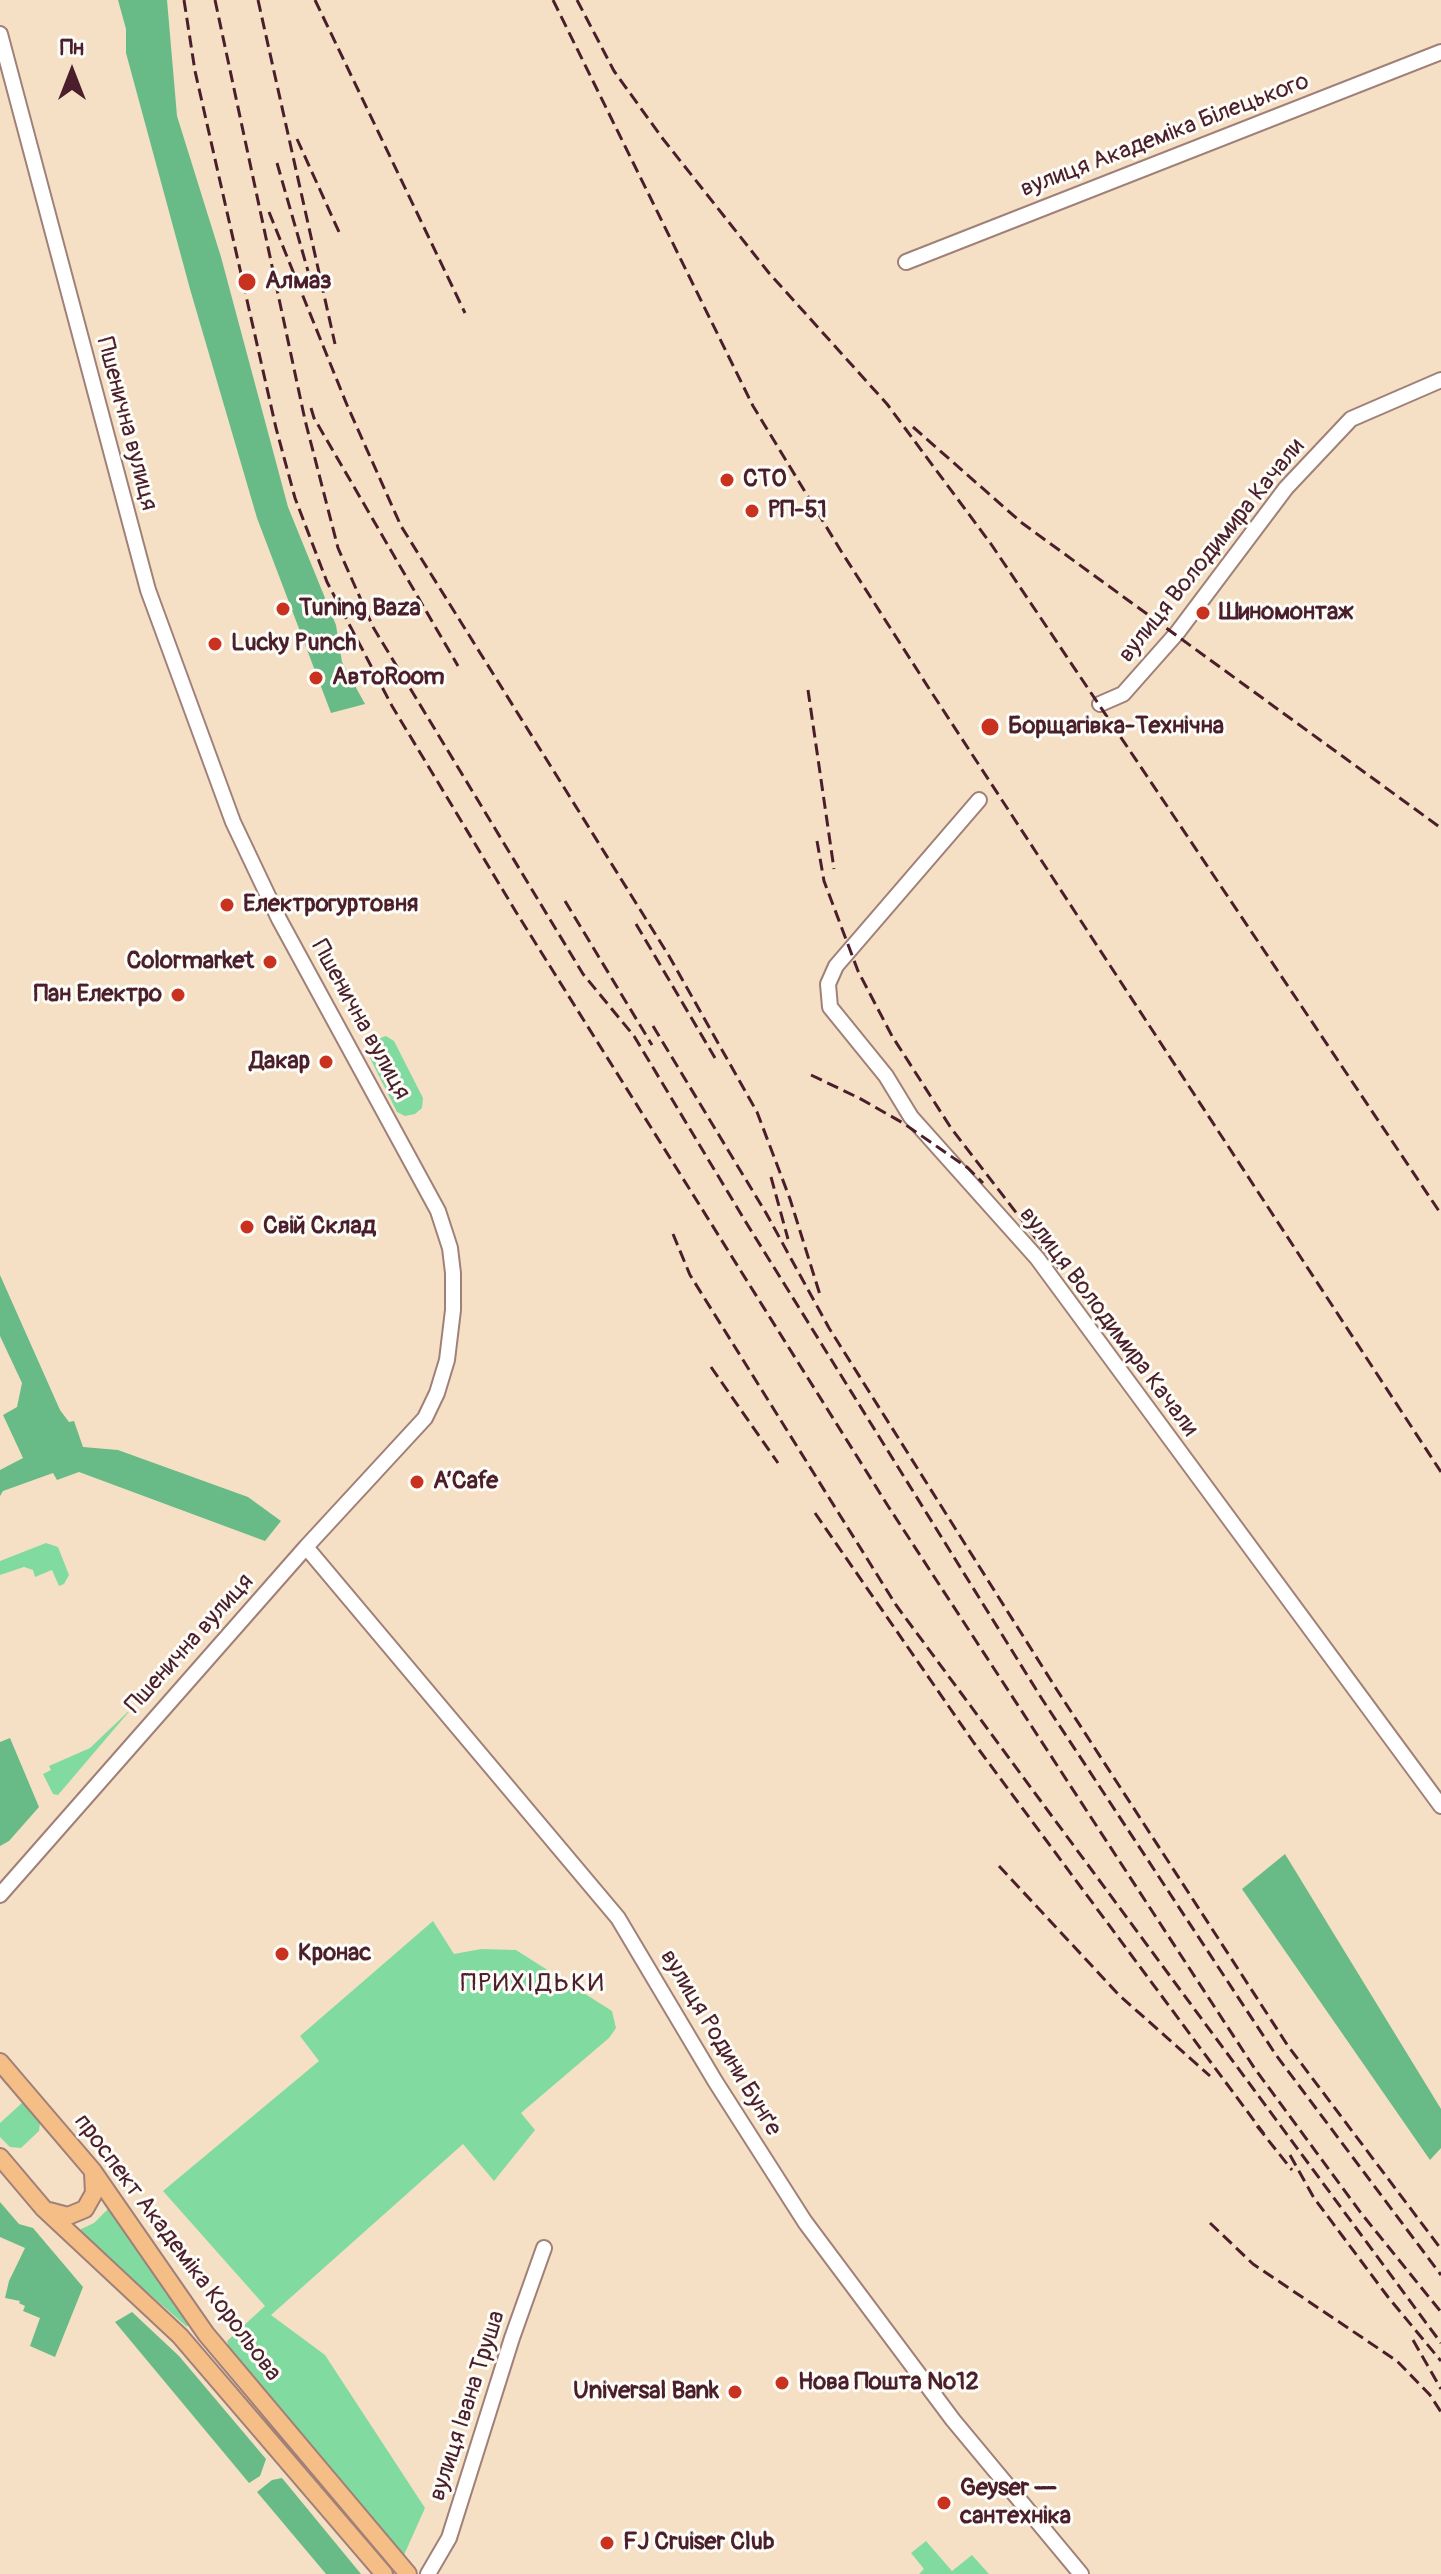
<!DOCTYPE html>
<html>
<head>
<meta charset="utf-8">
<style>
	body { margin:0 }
	#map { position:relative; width:1441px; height:2574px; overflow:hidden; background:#f5e0c5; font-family:Pangolin,sans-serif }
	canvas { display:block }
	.north { position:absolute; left:32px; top:32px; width:80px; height:80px; -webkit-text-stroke:6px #fdfcf7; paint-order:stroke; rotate:0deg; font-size:22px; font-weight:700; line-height:32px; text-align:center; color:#4a1f2b }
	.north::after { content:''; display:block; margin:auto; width:28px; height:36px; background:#4a1f2b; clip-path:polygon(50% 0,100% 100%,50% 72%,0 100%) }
</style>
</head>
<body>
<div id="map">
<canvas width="1441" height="2574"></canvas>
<div class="north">Пн</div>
</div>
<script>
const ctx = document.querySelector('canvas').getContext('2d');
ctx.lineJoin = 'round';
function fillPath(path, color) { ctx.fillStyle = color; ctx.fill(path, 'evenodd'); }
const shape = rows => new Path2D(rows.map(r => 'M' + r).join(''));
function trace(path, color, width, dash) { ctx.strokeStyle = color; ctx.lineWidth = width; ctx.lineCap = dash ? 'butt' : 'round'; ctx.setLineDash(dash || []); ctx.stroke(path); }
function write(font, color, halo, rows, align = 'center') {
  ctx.font = font + ' Pangolin,sans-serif'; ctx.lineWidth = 6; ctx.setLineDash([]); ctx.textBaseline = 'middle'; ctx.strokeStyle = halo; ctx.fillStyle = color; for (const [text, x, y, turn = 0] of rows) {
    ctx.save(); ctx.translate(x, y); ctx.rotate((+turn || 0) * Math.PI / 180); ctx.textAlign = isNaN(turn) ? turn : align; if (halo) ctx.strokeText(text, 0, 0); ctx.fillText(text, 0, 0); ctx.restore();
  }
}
const green = shape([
	[386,1036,394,1041,423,1098,422,1108,415,1114,405,1116,397,1112,368,1054,372,1041],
	[46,1543,58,1547,69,1575,64,1584,59,1586,52,1570,35,1577,33,1570,24,1567,0,1575,0,1561],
	[133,1707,58,1795,53,1794,43,1774,51,1770,49,1766,90,1748],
	[433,1921,454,1954,481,1949,516,1950,612,2011,616,2028,609,2038,521,2113,535,2130,494,2181,463,2144,271,2315,325,2355,425,2508,404,2555,229,2349,227,2341,265,2306,163,2191,319,2061,300,2036],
	[23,2102,40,2123,39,2131,21,2148,10,2147,0,2137,0,2123],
	[110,2207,188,2324,187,2327,80,2233,81,2229,94,2223],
	[926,2541,952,2571,972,2555,989,2574,919,2574,924,2569,911,2553]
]);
const forest = shape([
	[118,0,167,0,177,116,221,257,288,507,336,625,342,662,365,704,331,713,257,518,190,289,126,53,126,29],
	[0,1275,60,1410,69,1422,74,1421,83,1447,118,1450,248,1497,281,1521,265,1541,79,1472,57,1480,53,1473,3,1491,0,1496,0,1470,23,1458,3,1415,17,1407,22,1383,0,1336],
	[10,1738,39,1807,9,1841,0,1846,0,1742],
	[1285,1854,1441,2109,1441,2148,1430,2160,1242,1889],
	[0,2202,19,2224,33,2228,83,2287,55,2357,30,2346,40,2318,23,2311,25,2306,19,2303,20,2301,5,2298,9,2281,25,2248,0,2237],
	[132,2312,179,2356,266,2459,260,2476,249,2483,115,2322],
	[282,2478,361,2574,326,2574,257,2492,272,2480]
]);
const minor = shape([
	[0,34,148,590,233,822,279,919,438,1211,450,1248,453,1273,453,1310,447,1360,437,1393,425,1418,306,1547,0,1895],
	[906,262,1441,52],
	[1100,704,1123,694,1177,633,1286,488,1351,419,1441,380],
	[979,800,836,966,828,984,830,1007,886,1076,911,1117,1037,1258,1441,1806],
	[306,1547,618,1918,715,2081,805,2222,953,2420,1081,2574],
	[428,2574,449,2538,512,2338,544,2248]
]);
const major = shape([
	[0,2062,93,2171,206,2334,408,2574],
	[0,2157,44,2209,180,2336,384,2574],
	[49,2211,68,2216,85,2209,94,2193,93,2173]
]);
const rail = shape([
	[184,0,195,71,276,428,295,498,327,582,392,706,516,912,888,1506,1255,2069,1361,2213,1441,2312],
	[215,0,305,420,338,548,373,627,583,974,634,1036,747,1224,1042,1699,1276,2055,1441,2275],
	[258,0,335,344],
	[315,0,465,313],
	[553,0,753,406,841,551,930,690,1441,1472],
	[577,0,614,71,663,139,769,273,887,404,991,544,1441,1214],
	[297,139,339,232],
	[277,163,308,271],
	[269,212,347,405,401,526,669,956,757,1112,790,1199,821,1298],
	[311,408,314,418,458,666],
	[913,427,1022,523,1441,828],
	[808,690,834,869],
	[817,841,824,881,858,971,892,1036,951,1128,1061,1271],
	[565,901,652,1045],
	[636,924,715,1058],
	[653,1026,766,1213,829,1328,1057,1690,1288,2046,1441,2249],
	[811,1075,859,1098,903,1123,968,1168,983,1183],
	[771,1177,788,1239],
	[673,1234,690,1275,896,1605,1441,2343],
	[711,1367,778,1463],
	[815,1513,974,1743,1264,2134],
	[999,1866,1119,1995,1210,2076],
	[1257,2126,1292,2170],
	[1290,2155,1314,2198,1388,2297,1441,2361],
	[1210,2223,1253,2264,1397,2361,1430,2395,1441,2412],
	[1413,2340,1441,2389]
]);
const markers = [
	[247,282,10,"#c8321e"],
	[727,480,8,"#c8321e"],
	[752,511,8,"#c8321e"],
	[283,609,8,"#c8321e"],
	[1203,613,8,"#c8321e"],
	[215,644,8,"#c8321e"],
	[316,678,8,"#c8321e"],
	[990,727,10,"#c8321e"],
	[227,905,8,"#c8321e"],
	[270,962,8,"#c8321e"],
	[178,995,8,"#c8321e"],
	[326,1062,8,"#c8321e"],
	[247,1227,8,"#c8321e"],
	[417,1482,8,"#c8321e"],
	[282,1954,8,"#c8321e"],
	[782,2383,8,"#c8321e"],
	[735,2392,8,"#c8321e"],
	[944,2503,8,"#c8321e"],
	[607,2543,8,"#c8321e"]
];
const streetNames = [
	["вулиця Академіка Білецького",1165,136,-21],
	["Пшенична вулиця",126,424,75],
	["вулиця Володимира Качали",1212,551,-51],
	["Пшенична вулиця",360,1020,61],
	["вулиця Володимира Качали",1108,1322,53],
	["Пшенична вулиця",190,1644,-48],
	["вулиця Родини Бунґе",720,2043,59],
	["проспект Академіка Корольова",177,2248,53],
	["вулиця Івана Труша",468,2406,-72]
];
const poiNames = [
	["Алмаз",265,282],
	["СТО",743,480],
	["РП-51",768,511],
	["Tuning Baza",299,609],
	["Шиномонтаж",1219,613],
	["Lucky Punch",231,644],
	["АвтоRoom",332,678],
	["Борщагівка-Технічна",1008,727],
	["Електрогуртовня",243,905],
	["Colormarket",254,962,"right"],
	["Пан Електро",162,995,"right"],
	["Дакар",310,1062,"right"],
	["Свій Склад",263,1227],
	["A’Cafe",433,1482],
	["Кронас",298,1954],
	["Нова Пошта №12",798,2383],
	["Universal Bank",719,2392,"right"],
	["Geyser —",960,2489],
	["сантехніка",960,2517],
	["FJ Cruiser Club",623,2543]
];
const neighbourhoodNames = [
	["ПРИХІДЬКИ",533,1984]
];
fillPath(green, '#81dba0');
fillPath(forest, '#68bb86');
trace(minor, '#a08078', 18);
trace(major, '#a08078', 20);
trace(minor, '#fff', 14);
trace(major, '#f6be87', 16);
trace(rail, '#4a1f2b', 3, [12, 6]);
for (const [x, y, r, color] of markers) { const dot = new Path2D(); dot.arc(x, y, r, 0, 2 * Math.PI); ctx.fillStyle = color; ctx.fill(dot); trace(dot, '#fdfcf7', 3); }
write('24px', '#4a1f2b', '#fdfcf7', streetNames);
write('bold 24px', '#4a1f2b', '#fdfcf7', poiNames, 'left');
ctx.letterSpacing = '2px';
write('26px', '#4a1f2b', '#fdfcf7', neighbourhoodNames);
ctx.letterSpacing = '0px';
</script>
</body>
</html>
